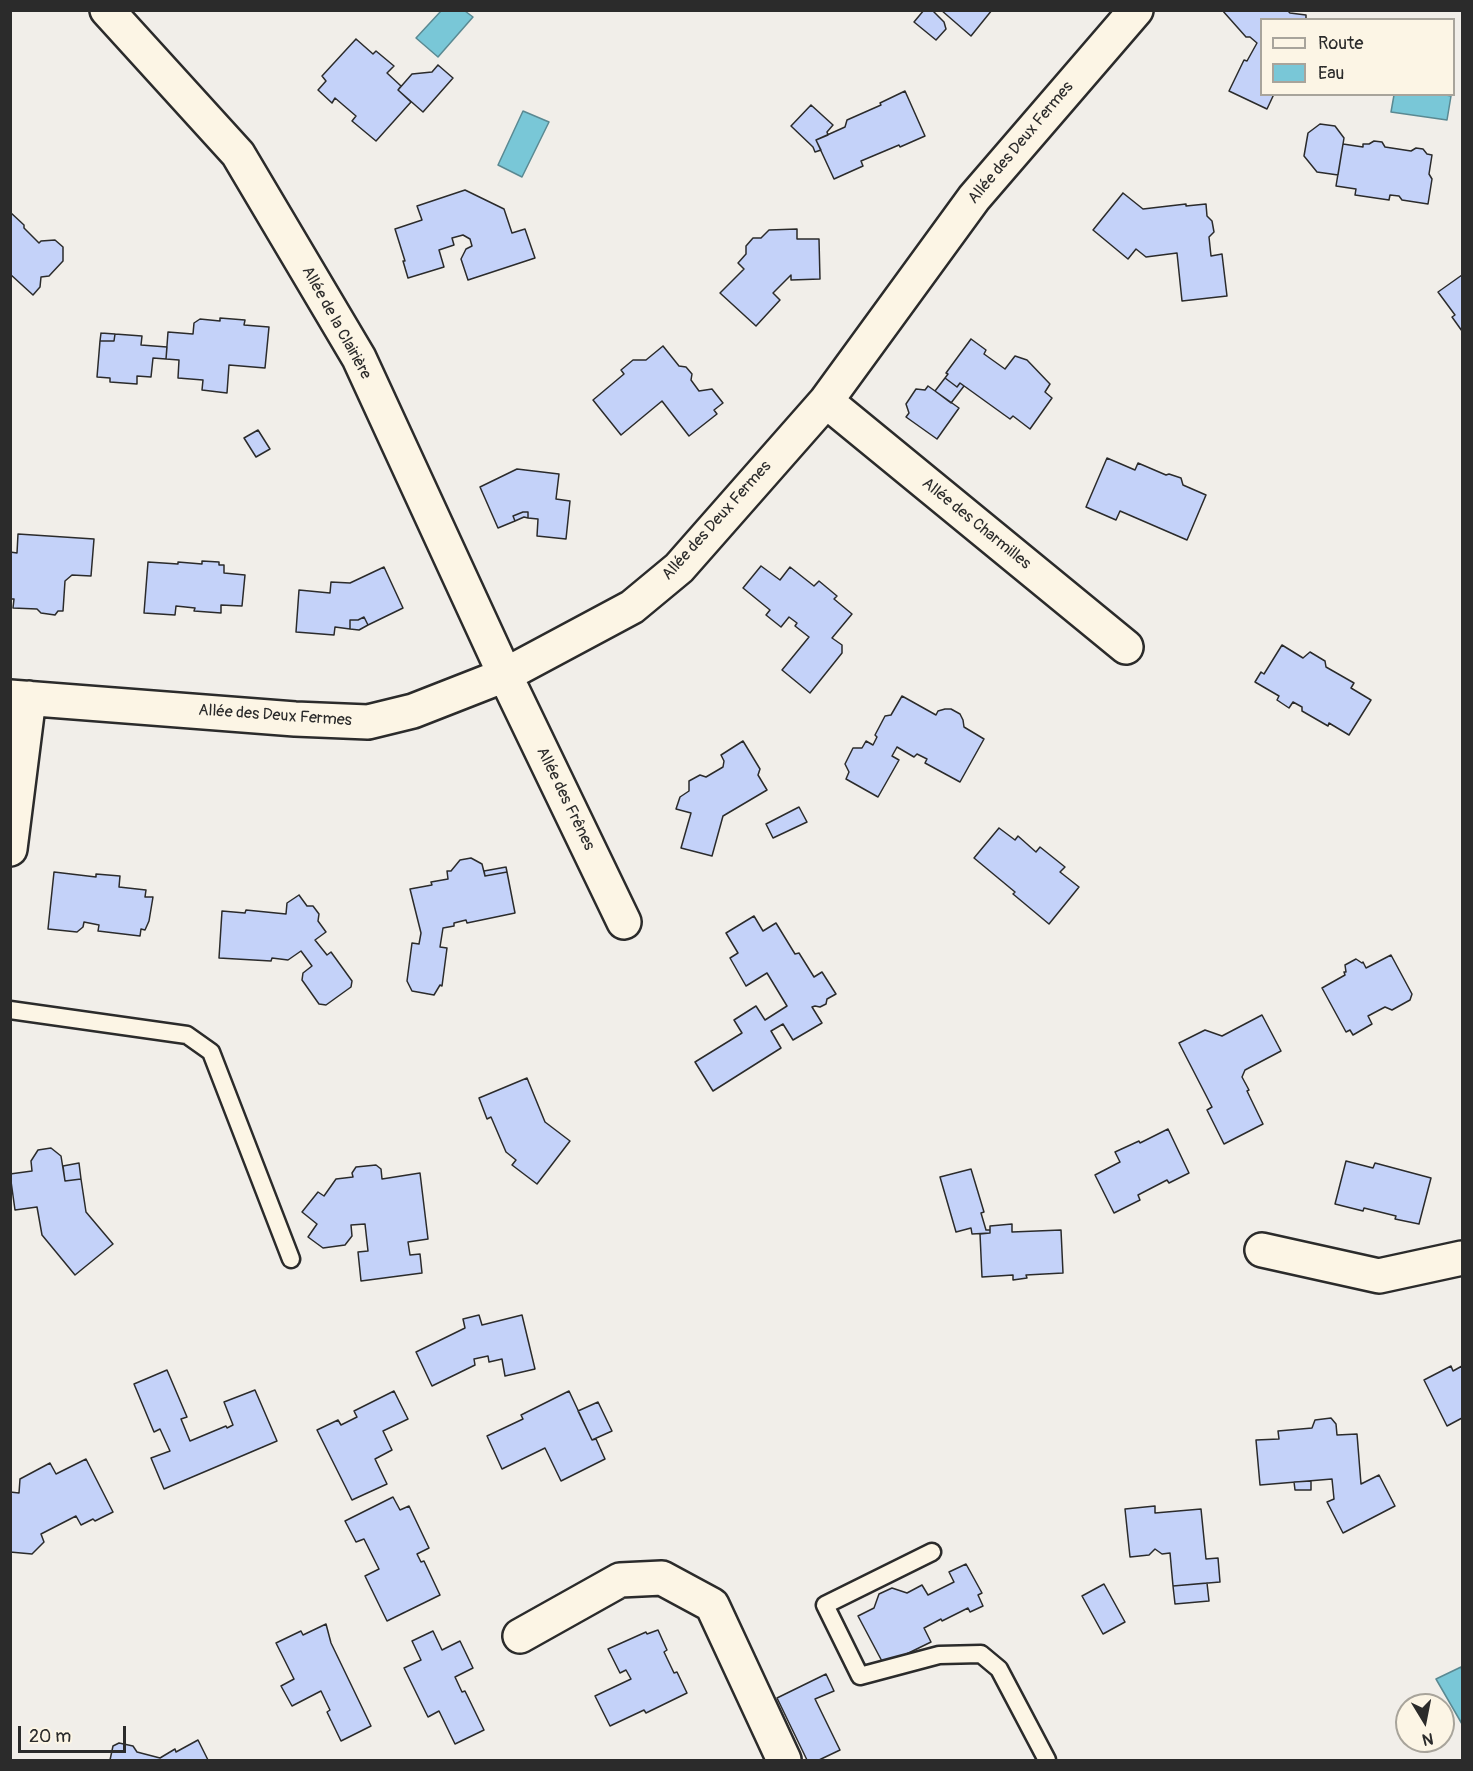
<!DOCTYPE html>
<html>
<head>
<meta charset="utf-8">
<style>
	body { margin:0 }
	#map { position:relative; width:1473px; height:1771px; overflow:hidden; background:#f1eee9; font-family:Pangolin,sans-serif }
	canvas { display:block }
	.frame { position:absolute; inset:0; border:12px solid #2b2b2b; pointer-events:none }
	.legend { position:absolute; left:1260px; top:18px; width:195px; height:78px; box-sizing:border-box; background:#fcf5e5; border:2px solid #a8a49b; margin:0; padding:8px 10px; list-style:none; font-size:18px; color:#2b2b2b }
	.legend li { display:flex; align-items:center; gap:12px; height:30px }
	.legend b { width:30px; border:2px solid #a8a49b }
	.north { position:absolute; left:1395px; top:1693px; width:60px; height:60px; box-sizing:border-box; background:#fcf5e5; border:2px solid #a8a49b; border-radius:50%; rotate:170deg; font-size:16px; font-weight:700; line-height:24px; text-align:center; color:#2b2b2b }
	.north::after { content:''; display:block; margin:auto; width:21px; height:27px; background:#2b2b2b; clip-path:polygon(50% 0,100% 100%,50% 72%,0 100%) }
	.scale { position:absolute; left:18px; top:1726px; width:108px; height:27px; box-sizing:border-box; border:3px solid #2b2b2b; border-top:0; padding-left:8px; font-size:18px; line-height:21px; white-space:nowrap; color:#2b2b2b; -webkit-text-stroke:4px #fcf5e5; paint-order:stroke }
</style>
</head>
<body>
<div id="map">
<canvas width="1473" height="1771"></canvas>
<div class="frame"></div>
<ul class="legend">
<li><b style="height:8px;background:#fcf5e5"></b>Route</li>
<li><b style="height:16px;background:#79c7d7"></b>Eau</li>
</ul>
<div class="north">N</div>
<div class="scale">20 m</div>
</div>
<script>
const ctx = document.querySelector('canvas').getContext('2d');
ctx.lineJoin = 'round';
function fillPath(path, color) { ctx.fillStyle = color; ctx.fill(path, 'evenodd'); }
const shape = rows => new Path2D(rows.map(r => 'M' + r).join(''));
function trace(path, color, width, dash) { ctx.strokeStyle = color; ctx.lineWidth = width; ctx.lineCap = dash ? 'butt' : 'round'; ctx.setLineDash(dash || []); ctx.stroke(path); }
function write(font, color, halo, rows, align = 'center') {
  ctx.font = font + ' Pangolin,sans-serif'; ctx.lineWidth = 5; ctx.setLineDash([]); ctx.textBaseline = 'middle'; ctx.strokeStyle = halo; ctx.fillStyle = color; for (const [text, x, y, turn = 0] of rows) {
    ctx.save(); ctx.translate(x, y); ctx.rotate((+turn || 0) * Math.PI / 180); ctx.textAlign = isNaN(turn) ? turn : align; if (halo) ctx.strokeText(text, 0, 0); ctx.fillText(text, 0, 0); ctx.restore();
  }
}
const water = shape([
	[441,11,465,11,473,17,438,57,416,38,441,11],
	[1441,94,1451,96,1447,120,1391,112,1394,95,1441,94],
	[523,111,549,122,522,177,498,165,523,111],
	[1461,1667,1462,1671,1462,1724,1436,1679,1461,1667]
]);
const building = shape([
	[924,10,932,10,944,22,946,29,936,40,914,22,924,10],
	[941,10,992,10,971,36,941,10],
	[1222,10,1287,10,1290,13,1306,15,1306,19,1313,20,1262,20,1262,94,1274,94,1267,109,1229,91,1244,60,1247,61,1257,43,1250,37,1246,37,1222,10],
	[356,39,373,54,376,51,394,66,387,73,401,86,398,90,411,102,376,141,352,121,356,116,335,98,332,103,318,90,326,81,322,76,356,39],
	[438,65,453,78,423,112,398,90,412,74,432,72,438,65],
	[905,91,925,136,900,147,899,145,861,161,863,166,834,179,816,140,845,127,847,120,881,105,880,103,905,91],
	[811,105,833,125,827,132,828,135,816,140,821,150,815,152,813,147,791,126,811,105],
	[1320,124,1335,126,1344,138,1338,175,1317,172,1304,156,1308,133,1320,124],
	[1374,141,1382,142,1385,147,1411,151,1416,148,1423,149,1427,154,1432,155,1429,174,1432,179,1428,204,1402,200,1399,196,1390,195,1389,200,1355,195,1356,189,1336,186,1343,144,1363,147,1363,144,1369,144,1374,141],
	[465,190,504,209,512,233,525,229,535,258,468,280,461,259,466,249,472,246,470,239,463,235,452,238,454,245,439,250,444,267,408,278,403,261,405,261,395,229,422,220,417,206,465,190],
	[1123,193,1143,209,1186,204,1186,206,1206,204,1207,216,1212,221,1214,232,1209,237,1211,256,1222,254,1227,296,1182,301,1177,253,1146,257,1136,249,1128,259,1093,230,1123,193],
	[10,212,24,225,24,228,39,243,41,241,55,240,63,247,63,261,49,276,41,277,40,287,33,295,10,274,10,212],
	[797,229,797,239,819,239,820,279,791,280,791,275,773,293,780,300,756,326,720,293,744,269,738,263,746,254,746,246,753,238,761,238,769,230,797,229],
	[1462,275,1462,331,1452,317,1455,315,1438,292,1462,275],
	[220,318,245,320,244,325,269,327,265,368,229,365,227,393,202,390,203,380,178,378,179,360,166,359,168,332,193,334,194,323,200,319,220,321,220,318],
	[101,333,115,334,114,341,100,341,101,333],
	[115,334,142,336,141,345,167,347,166,359,153,358,151,377,137,376,137,384,110,382,110,378,97,377,100,341,114,341,115,334],
	[971,339,986,350,984,354,1005,369,1015,356,1027,360,1050,384,1045,392,1052,398,1030,429,1013,416,1010,419,960,383,957,387,945,378,948,374,946,373,971,339],
	[663,346,679,366,686,367,692,374,691,380,699,391,712,389,723,403,714,410,717,414,689,436,662,401,621,435,593,400,624,374,621,370,633,360,646,360,663,346],
	[945,378,957,387,960,383,964,386,951,403,935,391,945,378],
	[928,386,959,408,937,439,906,417,909,413,906,404,916,389,925,390,928,386],
	[258,430,270,449,256,457,244,438,258,430],
	[1107,458,1135,470,1138,463,1166,475,1169,474,1181,478,1183,485,1206,495,1187,540,1120,511,1116,520,1086,507,1107,458],
	[517,469,559,474,556,499,570,501,566,539,537,536,538,519,528,518,528,512,523,512,513,516,515,521,498,528,480,487,517,469],
	[523,512,528,512,528,518,524,517,515,521,513,516,523,512],
	[18,534,94,539,91,576,72,575,65,581,63,611,58,611,55,615,41,613,37,609,13,608,14,599,10,599,10,552,17,553,18,534],
	[202,561,219,562,219,565,224,565,224,573,245,575,242,606,221,605,221,613,194,611,195,608,176,606,175,615,144,613,148,562,178,564,178,562,202,564,202,561],
	[761,566,780,580,790,567,814,586,819,581,837,596,834,599,852,614,832,638,842,645,842,653,810,693,782,670,809,637,795,626,797,623,789,617,781,627,766,615,770,610,743,588,761,566],
	[384,567,403,608,368,625,364,617,358,620,350,620,350,629,335,627,334,635,296,632,299,590,330,593,331,582,350,583,384,567],
	[364,617,368,625,359,630,350,629,350,620,358,620,364,617],
	[1282,645,1303,658,1310,652,1325,661,1326,667,1354,683,1351,688,1371,700,1349,735,1329,723,1328,726,1302,711,1302,707,1293,702,1289,708,1277,700,1279,696,1255,682,1261,672,1264,674,1282,645],
	[902,696,936,715,938,711,945,709,951,709,960,714,963,720,964,727,984,739,960,782,925,763,927,759,917,754,914,757,897,747,892,756,899,760,878,797,846,779,849,772,845,764,853,748,862,748,866,741,873,745,877,737,875,735,885,716,891,715,902,696],
	[743,741,760,769,758,775,767,790,723,816,712,856,681,848,691,813,676,809,680,797,689,791,689,781,700,775,706,777,723,767,724,761,721,755,743,741],
	[799,807,807,822,773,838,766,824,799,807],
	[999,828,1015,840,1018,836,1036,852,1040,847,1065,867,1060,872,1079,887,1049,924,1013,894,1015,892,974,858,999,828],
	[471,858,482,864,485,876,507,872,515,913,467,923,466,920,454,923,454,926,443,928,440,947,447,948,442,986,440,985,434,995,412,991,407,981,412,943,419,944,421,933,410,889,432,885,431,882,448,879,447,871,451,871,460,860,471,858],
	[506,867,507,872,485,876,484,871,506,867],
	[54,872,96,877,96,874,120,876,119,887,146,890,145,897,153,897,149,921,145,930,141,929,140,936,98,931,99,925,84,922,83,927,77,932,48,929,54,872],
	[299,895,307,906,313,906,319,914,318,921,326,932,315,940,327,955,331,952,352,981,351,987,326,1005,319,1004,302,980,303,973,312,966,301,951,288,960,272,958,271,961,219,958,222,911,245,913,246,910,286,914,287,903,299,895],
	[754,916,763,931,776,923,795,954,799,953,814,977,822,972,836,994,827,999,826,1004,820,1007,815,1006,812,1007,822,1023,793,1040,783,1024,771,1031,781,1048,713,1091,695,1062,742,1033,734,1020,756,1006,765,1020,787,1006,767,973,746,986,730,958,738,953,726,933,754,916],
	[1391,955,1412,994,1410,1000,1392,1010,1385,1007,1368,1016,1372,1024,1353,1035,1350,1030,1346,1032,1322,988,1345,975,1344,972,1346,972,1345,965,1356,959,1362,963,1363,962,1366,968,1391,955],
	[1262,1015,1281,1051,1245,1070,1242,1077,1249,1090,1247,1091,1263,1124,1224,1144,1207,1110,1212,1107,1179,1043,1205,1030,1222,1036,1262,1015],
	[527,1078,545,1122,570,1141,537,1184,512,1165,516,1160,506,1152,491,1117,487,1119,479,1098,527,1078],
	[1168,1129,1189,1173,1169,1183,1167,1180,1138,1195,1140,1200,1114,1213,1095,1175,1120,1162,1115,1152,1139,1141,1140,1143,1168,1129],
	[51,1148,61,1156,65,1181,81,1179,86,1212,113,1244,75,1275,42,1235,37,1207,15,1210,10,1174,32,1171,31,1161,38,1150,51,1148],
	[1346,1161,1373,1168,1375,1163,1431,1178,1419,1224,1395,1219,1396,1216,1364,1208,1363,1211,1335,1204,1346,1161],
	[79,1163,81,1179,65,1181,63,1166,79,1163],
	[376,1165,381,1169,382,1179,420,1173,428,1239,408,1242,410,1255,420,1254,422,1273,361,1281,358,1252,368,1251,365,1224,351,1225,352,1236,345,1245,323,1248,308,1237,317,1224,302,1212,318,1192,324,1196,336,1179,353,1177,352,1173,356,1167,376,1165],
	[971,1169,984,1212,981,1213,986,1230,990,1230,990,1233,972,1234,971,1228,956,1232,940,1177,971,1169],
	[1012,1224,1012,1232,1061,1230,1063,1273,1026,1275,1027,1278,1013,1280,1013,1275,982,1277,980,1234,990,1233,990,1226,1012,1224],
	[479,1315,482,1325,522,1315,535,1369,505,1376,502,1359,489,1362,488,1356,474,1359,475,1365,432,1386,416,1352,465,1328,463,1319,479,1315],
	[1451,1366,1453,1371,1462,1366,1462,1418,1447,1426,1424,1380,1451,1366],
	[167,1370,187,1417,181,1419,190,1441,226,1426,227,1428,233,1425,224,1402,255,1390,277,1441,164,1489,151,1458,170,1451,160,1429,154,1432,134,1384,167,1370],
	[394,1391,408,1419,383,1431,392,1450,375,1459,387,1484,352,1500,317,1430,338,1420,341,1425,357,1417,354,1411,394,1391],
	[569,1391,592,1440,596,1439,605,1459,561,1481,545,1448,502,1469,487,1436,523,1419,521,1415,569,1391],
	[598,1402,612,1431,592,1440,578,1411,598,1402],
	[1331,1418,1336,1424,1337,1435,1357,1434,1361,1484,1379,1475,1395,1506,1343,1533,1327,1502,1334,1499,1332,1479,1260,1485,1256,1440,1279,1439,1278,1431,1312,1428,1315,1420,1331,1418],
	[86,1459,113,1512,95,1521,93,1519,81,1525,76,1516,41,1534,44,1542,32,1554,10,1552,10,1492,19,1493,20,1479,50,1463,56,1474,86,1459],
	[1311,1481,1311,1490,1295,1490,1294,1482,1311,1481],
	[393,1497,400,1510,409,1506,429,1548,417,1554,421,1562,424,1561,440,1595,387,1621,365,1576,379,1569,364,1539,356,1542,345,1521,393,1497],
	[1155,1506,1155,1513,1201,1509,1206,1559,1218,1558,1220,1582,1173,1586,1170,1553,1162,1554,1155,1549,1149,1555,1130,1557,1125,1509,1155,1506],
	[966,1564,982,1593,978,1595,983,1606,970,1612,968,1608,942,1621,941,1619,924,1628,931,1642,884,1665,858,1616,874,1608,879,1594,892,1588,907,1593,922,1585,928,1595,954,1582,949,1572,966,1564],
	[1207,1583,1209,1601,1175,1604,1173,1586,1207,1583],
	[1104,1584,1125,1622,1103,1634,1082,1596,1104,1584],
	[326,1624,331,1643,371,1726,341,1741,327,1712,330,1710,321,1691,292,1706,281,1686,294,1679,276,1643,301,1631,303,1635,326,1624],
	[658,1630,667,1650,664,1652,674,1673,677,1672,687,1693,646,1713,644,1710,610,1726,595,1696,631,1679,626,1670,620,1673,608,1649,646,1632,647,1634,658,1630],
	[433,1631,442,1650,460,1641,473,1668,455,1677,462,1692,465,1691,484,1730,455,1744,439,1711,428,1717,404,1668,421,1660,412,1641,433,1631],
	[826,1674,834,1691,815,1699,840,1750,819,1760,807,1760,777,1698,826,1674],
	[198,1740,208,1760,110,1760,113,1746,119,1743,133,1746,137,1752,160,1758,175,1749,176,1752,198,1740]
]);
const lane = shape([
	[10,1010,187,1035,211,1052,291,1259],
	[932,1552,825,1605,860,1676,939,1655,981,1654,999,1669,1047,1760]
]);
const street = shape([
	[107,10,238,154,359,358,505,675,624,922],
	[826,401,1126,647],
	[10,697,295,719,368,722,413,711,505,675,632,607,679,568,826,401,974,198,1136,10],
	[10,849,29,698],
	[1262,1250,1379,1276,1462,1258],
	[520,1636,620,1580,662,1578,712,1605,784,1760]
]);
const streetNames = [
	["Allée des Deux Fermes",1021,143,-50],
	["Allée de la Clairière",336,323,61],
	["Allée des Deux Fermes",717,521,-48],
	["Allée des Charmilles",976,524,39],
	["Allée des Deux Fermes",275,716,4],
	["Allée des Frênes",565,799,64]
];
fillPath(water, '#79c7d7');
trace(water, '#5a8992', 1.5);
fillPath(building, '#c4d2f9');
trace(building, '#2b2b2b', 1.5);
trace(lane, '#2b2b2b', 21);
trace(street, '#2b2b2b', 38);
trace(lane, '#fcf5e5', 16);
trace(street, '#fcf5e5', 33);
write('16px', '#2b2b2b', '#fcf5e5', streetNames);
</script>
</body>
</html>
